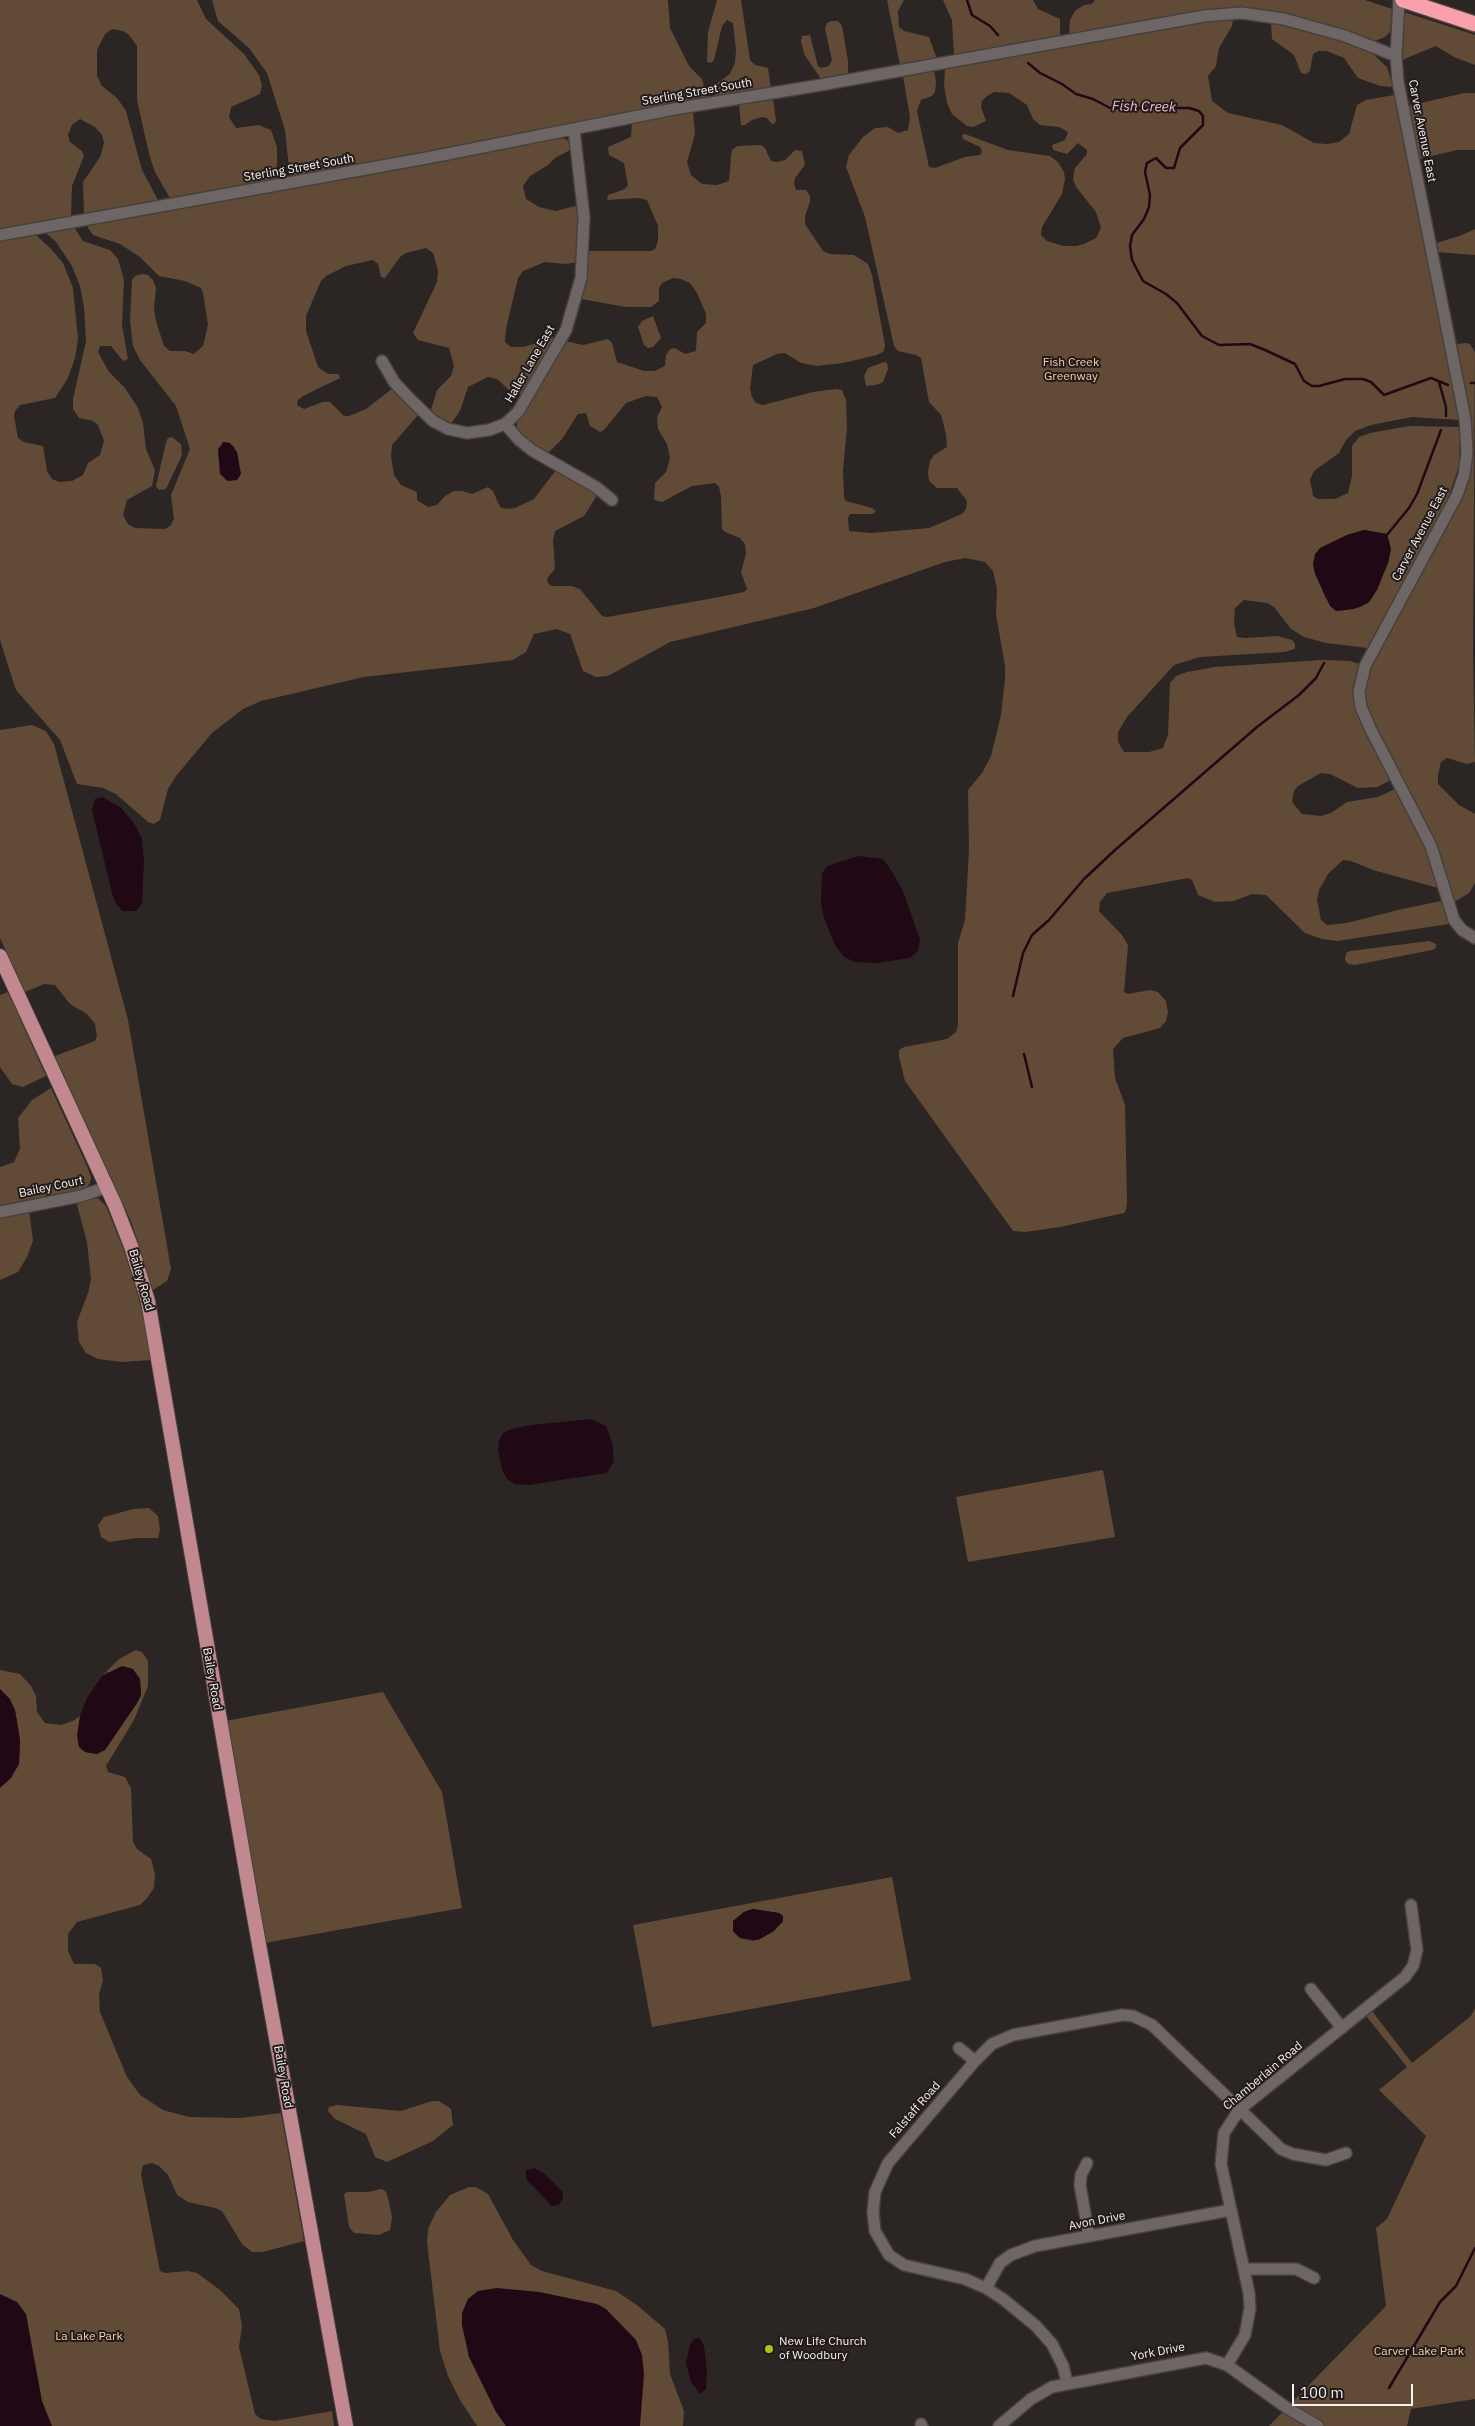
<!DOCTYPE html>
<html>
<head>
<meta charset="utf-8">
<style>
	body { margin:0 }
	#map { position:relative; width:1475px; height:2426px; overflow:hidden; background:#2b2524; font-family:"IBM Plex Sans",sans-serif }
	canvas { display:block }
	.scale { position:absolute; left:1292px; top:2384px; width:121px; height:22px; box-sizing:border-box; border:2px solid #f6f1f1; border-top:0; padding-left:6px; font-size:15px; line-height:18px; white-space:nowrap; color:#f6f1f1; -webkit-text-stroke:4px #221b1a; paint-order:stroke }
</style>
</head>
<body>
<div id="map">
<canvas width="1475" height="2426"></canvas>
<div class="scale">100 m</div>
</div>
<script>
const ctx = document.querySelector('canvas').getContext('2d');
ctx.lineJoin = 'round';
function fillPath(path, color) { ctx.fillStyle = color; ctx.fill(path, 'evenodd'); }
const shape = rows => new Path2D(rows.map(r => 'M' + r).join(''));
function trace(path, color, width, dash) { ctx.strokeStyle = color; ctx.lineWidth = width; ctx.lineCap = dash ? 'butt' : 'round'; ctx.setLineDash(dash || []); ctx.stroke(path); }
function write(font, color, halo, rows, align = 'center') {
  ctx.font = font + ' "IBM Plex Sans",sans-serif'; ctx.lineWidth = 4; ctx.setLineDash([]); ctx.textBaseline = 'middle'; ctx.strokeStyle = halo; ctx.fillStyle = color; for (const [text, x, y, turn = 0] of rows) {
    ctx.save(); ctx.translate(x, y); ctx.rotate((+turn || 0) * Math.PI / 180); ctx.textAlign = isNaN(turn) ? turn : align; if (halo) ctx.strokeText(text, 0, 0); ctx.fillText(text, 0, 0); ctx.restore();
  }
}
const green = shape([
	[0,0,197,0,206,19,244,54,259,75,262,85,260,94,231,107,229,117,236,128,259,125,271,130,277,147,277,180,171,200,155,172,149,154,137,100,137,46,129,35,123,31,112,29,105,34,97,50,97,76,102,86,117,98,126,111,142,170,159,202,84,215,83,182,100,157,104,143,102,135,95,127,80,119,72,125,68,135,70,142,82,151,84,156,72,186,71,217,0,229],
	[212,0,668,0,670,28,689,66,702,79,707,97,290,178,285,130,267,73,249,48,218,21],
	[717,0,741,0,750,60,755,65,768,68,771,88,715,96,716,84,730,74,735,63,736,50,733,23,727,20,722,26,714,60,711,63,707,62,708,32],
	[887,0,904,0,898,11,899,27,904,31,929,37,937,59,900,65],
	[943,0,1033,0,1038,9,1060,19,1060,37,954,56,952,20],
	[1095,0,1365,0,1392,9,1390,32,1385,37,1375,41,1310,20,1264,10,1239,8,1197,11,1069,35,1070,20,1075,11,1084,5,1092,4],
	[1404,12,1475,35,1475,65,1454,57,1436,46,1402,60],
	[1233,19,1232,26,1219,48,1216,66,1208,76,1212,101,1228,113,1282,125,1314,143,1327,144,1339,142,1349,134,1357,105,1366,100,1394,95,1459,420,1412,417,1371,425,1355,431,1346,440,1339,453,1314,471,1310,480,1313,496,1318,499,1335,499,1348,493,1352,476,1352,446,1359,437,1370,433,1409,426,1460,427,1459,466,1445,506,1367,648,1326,643,1304,637,1291,629,1274,607,1267,603,1244,600,1235,608,1234,623,1237,637,1246,638,1278,636,1292,640,1295,644,1295,649,1284,652,1200,657,1174,665,1127,717,1118,732,1118,742,1124,752,1149,752,1163,748,1168,735,1170,683,1176,676,1187,672,1215,667,1322,660,1350,661,1360,664,1353,686,1355,705,1367,737,1391,780,1377,787,1358,788,1330,774,1321,773,1298,786,1294,791,1292,802,1302,814,1321,816,1331,813,1347,802,1378,797,1395,789,1425,847,1438,888,1373,870,1351,861,1343,860,1328,874,1319,890,1317,900,1321,920,1327,925,1347,923,1398,910,1441,901,1449,924,1337,941,1322,939,1305,933,1266,895,1252,894,1234,901,1215,902,1198,895,1192,880,1188,878,1107,893,1100,902,1099,911,1122,935,1128,945,1124,992,1128,994,1150,990,1158,992,1166,1001,1168,1012,1166,1021,1160,1028,1123,1038,1113,1049,1115,1078,1125,1105,1127,1202,1126,1210,1124,1213,1060,1227,1025,1232,1013,1231,905,1081,899,1057,899,1050,904,1047,947,1039,956,1032,958,1025,958,943,965,920,969,850,968,790,982,773,991,756,1001,715,1005,679,1005,666,996,614,997,589,993,571,985,562,965,558,945,562,814,608,670,642,608,676,596,677,583,671,570,634,557,629,534,634,526,652,513,660,364,677,261,701,243,709,212,733,176,776,168,789,160,820,154,824,148,822,116,794,103,788,77,784,60,740,16,690,0,640,0,240,35,234,52,250,63,263,73,288,78,339,75,358,68,378,55,398,20,405,15,411,14,416,18,438,24,442,43,446,47,471,52,479,59,482,72,481,83,475,88,463,100,455,104,441,98,425,93,421,79,418,73,409,73,399,86,341,84,307,80,286,72,266,56,242,45,232,74,227,83,241,110,250,118,259,124,280,122,325,128,359,123,361,111,346,100,346,98,352,109,372,125,388,138,408,143,423,146,449,155,470,152,486,127,500,123,515,128,524,135,528,165,529,170,526,174,519,171,495,190,449,176,406,140,360,133,346,130,321,132,280,135,276,142,274,148,275,153,280,156,288,154,308,156,321,164,346,170,351,185,351,194,354,203,346,208,325,203,293,201,288,185,281,159,276,140,257,120,244,93,235,86,225,398,170,557,138,566,139,571,143,572,149,555,158,548,165,530,176,523,186,526,199,539,207,556,211,579,205,579,262,565,264,545,262,523,271,518,278,506,329,505,342,511,347,523,347,534,344,544,336,557,338,525,395,510,391,497,379,488,377,468,387,460,411,450,425,430,413,437,390,451,376,454,366,449,348,418,340,413,333,437,282,438,271,433,253,426,248,406,253,400,257,385,278,381,277,378,264,373,260,346,266,326,276,321,281,306,316,306,331,318,367,328,374,339,374,340,378,303,396,298,400,297,405,304,409,323,402,330,402,344,416,349,416,366,409,393,388,419,414,392,445,391,457,394,475,401,485,417,492,417,500,428,507,437,505,445,496,454,491,462,491,472,494,488,487,493,491,500,507,506,509,515,508,534,499,556,470,594,492,596,497,584,516,555,531,553,540,555,569,548,577,547,581,551,586,571,586,580,589,602,616,607,617,714,598,744,592,747,589,741,572,746,554,745,544,740,538,725,532,722,529,721,496,719,487,715,483,692,486,662,502,654,500,655,483,666,472,670,458,667,444,658,429,657,417,662,407,657,397,646,396,626,403,604,430,600,432,590,426,586,413,578,414,562,439,546,455,519,433,517,429,517,422,533,399,565,341,583,345,608,339,612,343,617,362,644,371,654,371,665,366,666,355,670,349,675,348,685,354,696,351,697,332,706,323,706,314,697,293,690,283,681,279,673,278,662,283,659,288,659,301,651,307,626,307,581,299,589,251,651,251,655,249,658,241,658,226,647,200,639,198,607,200,608,195,625,189,628,185,624,163,609,155,608,147,631,137,632,122,693,111,695,134,687,162,691,175,702,184,717,185,729,181,731,156,732,150,737,146,761,145,765,148,771,161,778,162,785,160,795,150,802,151,805,165,795,178,794,184,796,190,806,190,810,196,810,202,805,216,805,224,823,251,830,254,854,255,868,264,872,275,885,345,884,351,877,355,843,363,817,366,801,363,785,353,777,354,753,365,750,388,752,397,756,403,763,405,813,392,836,389,842,390,846,400,847,427,843,470,844,498,846,501,872,508,876,511,873,514,850,514,848,518,849,531,871,533,929,528,962,514,966,509,967,501,957,488,937,488,929,481,928,472,930,461,934,455,947,447,946,434,941,415,929,402,921,358,916,355,898,351,894,346,865,217,846,167,849,155,863,137,875,128,888,127,898,133,908,130,910,117,903,76,934,70,936,82,935,92,932,96,921,100,917,111,929,167,935,168,965,157,980,155,982,152,980,147,963,139,962,135,965,134,1008,150,1050,156,1058,162,1064,172,1065,179,1062,194,1042,227,1041,235,1047,241,1063,246,1076,246,1084,244,1096,238,1101,228,1096,212,1076,187,1073,179,1075,168,1087,154,1087,150,1078,143,1067,154,1053,150,1052,145,1065,140,1068,132,1059,127,1040,125,1033,119,1027,105,1009,93,994,92,987,96,982,101,981,107,986,121,973,127,967,126,952,114,947,103,944,85,945,68,1182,25],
	[223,442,234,446,237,480,225,480,222,443],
	[1364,530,1387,534,1391,549,1388,563,1371,600,1361,607,1340,611,1325,597,1313,564,1347,535],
	[831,21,838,21,842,26,848,61,848,74,821,79,804,54,801,41,802,36,810,35,818,66,821,68,829,66,832,60,825,29,827,23],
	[1271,23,1307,30,1371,52,1387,67,1393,87,1380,86,1358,78,1344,58,1327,51,1318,51,1313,54,1310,71,1306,74,1301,73,1294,55,1272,39],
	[1464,93,1475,93,1475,150,1457,150,1419,159,1408,106],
	[773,99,776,120,775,123,772,124,767,118,762,117,752,120,745,125,741,125,739,104],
	[1475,229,1475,255,1438,252,1437,243,1462,235],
	[653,316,661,338,653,347,648,348,644,345,638,327,642,321],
	[1466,343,1470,344,1475,352,1473,651,1475,762,1467,764,1447,758,1441,762,1438,775,1438,784,1459,805,1475,814,1475,883,1469,893,1454,902,1440,852,1375,726,1368,708,1365,691,1368,677,1375,659,1451,520,1469,481,1473,455,1472,428,1456,344],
	[884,362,887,363,888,369,883,382,876,385,866,386,864,376,868,368],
	[172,437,181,444,182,455,166,489,159,490,156,486,166,442,168,438],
	[32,725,46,731,54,744,128,1020,171,1269,167,1281,153,1290,132,1224,55,1056,95,1041,97,1036,95,1024,87,1014,70,1004,55,985,44,984,25,992,0,938,0,730],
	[1429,941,1436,944,1436,948,1432,950,1355,965,1348,964,1345,960,1346,953,1350,951],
	[8,992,46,1076,23,1087,12,1084,0,1067,0,995],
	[51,1088,87,1166,91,1177,90,1183,85,1190,0,1208,0,1167,14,1162,20,1149,18,1118,32,1100],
	[98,1198,106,1206,125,1253,142,1310,151,1360,122,1362,98,1359,86,1353,79,1342,77,1322,88,1293,91,1279,87,1242,76,1201],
	[29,1210,33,1241,27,1257,18,1272,0,1280,0,1215],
	[1103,1470,1115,1537,968,1562,956,1497],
	[149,1508,158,1516,160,1530,158,1538,137,1538,109,1542,101,1537,98,1525,104,1517,133,1509],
	[136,1650,142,1652,148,1661,148,1686,134,1720,106,1766,108,1772,125,1777,131,1788,133,1842,137,1849,151,1859,155,1874,154,1888,147,1898,140,1905,77,1922,68,1934,68,1951,74,1964,95,1964,101,1968,103,1980,99,1995,100,2012,127,2077,140,2095,163,2110,189,2117,240,2118,281,2113,304,2241,263,2252,252,2252,242,2244,222,2211,215,2208,188,2202,177,2195,168,2175,159,2166,152,2163,143,2165,141,2174,160,2271,165,2273,188,2271,197,2273,220,2290,239,2309,242,2326,239,2347,255,2414,261,2419,275,2421,332,2411,334,2426,0,2426,0,1771,19,1764,20,1740,15,1710,0,1689,0,1670,20,1674,31,1686,36,1696,37,1712,45,1723,61,1725,73,1721,80,1716,78,1742,82,1750,89,1753,105,1750,137,1703,141,1695,140,1679,108,1672,102,1676,119,1659],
	[383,1692,442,1792,462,1908,259,1944,220,1722],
	[892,1877,911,1980,652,2027,633,1925],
	[753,1909,779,1913,783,1916,782,1923,764,1937,753,1941,740,1938,733,1931,733,1921,744,1912],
	[1369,2007,1412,2063,1471,2016,1475,2008,1475,2399,1411,2409,1407,2426,1269,2426,1386,2306,1376,2228,1387,2219,1426,2136,1379,2090,1407,2067,1363,2012],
	[432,2101,439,2101,451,2109,453,2125,433,2141,387,2162,375,2157,366,2134,335,2119,328,2111,329,2107,337,2105,401,2111],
	[469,2187,476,2187,488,2194,513,2240,531,2265,542,2271,616,2291,637,2305,665,2329,668,2342,670,2374,684,2411,683,2426,477,2426,460,2400,448,2376,440,2351,427,2242,428,2229,436,2212,450,2195],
	[382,2189,386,2192,389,2202,392,2217,390,2230,379,2235,354,2233,349,2227,344,2194,347,2192,368,2192]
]);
const water = shape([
	[224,442,230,443,237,452,241,474,237,480,228,481,220,474,218,449],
	[1364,530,1387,534,1391,549,1388,563,1377,590,1368,603,1354,609,1336,611,1330,606,1315,574,1313,564,1315,554,1320,548,1347,535],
	[102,797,120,807,134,823,142,839,144,862,142,903,136,911,122,911,115,902,112,893,92,810,95,799],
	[858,856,883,859,891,870,903,891,920,940,918,951,910,958,877,963,855,962,844,957,835,945,824,918,821,903,822,874,827,866],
	[591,1419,606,1426,612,1442,614,1461,607,1473,528,1485,515,1484,507,1479,502,1469,498,1450,499,1441,503,1433,511,1429,531,1425],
	[122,1666,133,1669,140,1679,141,1695,137,1703,105,1750,97,1754,85,1752,79,1747,77,1735,80,1716,87,1698,102,1676],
	[0,1689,10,1699,15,1710,20,1740,19,1764,11,1778,0,1788],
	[753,1909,779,1913,783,1916,783,1921,774,1931,758,1940,740,1938,733,1931,733,1921,744,1912],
	[534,2168,545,2174,562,2191,563,2198,559,2205,552,2206,526,2179,526,2170],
	[497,2288,539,2292,597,2304,606,2309,636,2340,642,2355,644,2374,640,2426,506,2426,496,2412,469,2357,462,2325,462,2313,468,2299,478,2291],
	[0,2294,17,2302,26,2314,42,2401,52,2426,0,2426],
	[700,2338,704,2346,707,2370,706,2389,700,2394,691,2382,686,2363,690,2345,694,2339]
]);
const stream = shape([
	[967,0,972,15,990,26,998,35],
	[1028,63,1040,73,1062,84,1076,94,1093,99,1110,108,1189,108,1199,111,1203,116,1203,125,1180,148,1174,168,1166,168,1156,158,1147,163,1145,172,1150,195,1149,207,1144,219,1132,235,1130,246,1132,260,1143,281,1166,294,1177,303,1202,336,1219,345,1250,344,1265,350,1295,364,1304,381,1312,386,1319,386,1345,379,1363,379,1371,382,1384,395,1431,378,1448,385],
	[1439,382,1446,407,1446,416],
	[1471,383,1475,383],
	[1386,536,1409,508,1417,494,1441,430],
	[1013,996,1023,953,1032,935,1049,920,1084,879,1115,850,1257,727,1299,695,1316,678,1324,663],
	[1024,1054,1032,1087],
	[1389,2388,1440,2302,1456,2286,1475,2248]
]);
const minor = shape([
	[1399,0,1396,56,1398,82,1465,419,1467,452,1464,475,1457,495,1365,666,1359,692,1361,707,1370,728,1431,846,1454,920,1462,930,1475,938],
	[0,235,432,157,674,109,815,86,1204,16,1241,13,1284,19,1345,36,1396,56],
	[382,361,394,382,411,400,433,421,448,429,467,433,489,430,505,424,518,412,566,330,581,278,584,217,574,129],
	[505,424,519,440,533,451,596,487,612,500],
	[0,1212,81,1196,107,1187],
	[1311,1989,1342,2028],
	[959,2048,975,2061],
	[1087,2163,1081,2175,1080,2185,1089,2236],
	[1244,2269,1296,2269,1314,2278],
	[986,2288,1000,2263,1011,2255,1035,2246,1231,2210],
	[1227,2365,1245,2335,1250,2308,1249,2293,1221,2164,1224,2133,1239,2110,1405,1977,1413,1966,1417,1950,1411,1905],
	[1067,2382,1063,2366,1052,2344,1036,2326,1003,2299,986,2288,965,2279,904,2265,889,2255,875,2231,873,2212,875,2192,888,2163,975,2061,992,2044,1013,2035,1122,2015,1133,2016,1152,2025,1281,2149,1293,2154,1326,2160,1346,2153],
	[921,2424,922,2426],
	[999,2426,1031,2399,1052,2387,1206,2358,1227,2365,1287,2408,1318,2426]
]);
const major = shape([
	[0,956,115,1205,131,1246,148,1301,251,1900,346,2426]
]);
const highway = shape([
	[1403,0,1475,24]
]);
const markers = [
	[769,2349,5,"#acc613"]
];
const streetNames = [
	["Sterling Street South",697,92,-10],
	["Carver Avenue East",1422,131,79],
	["Sterling Street South",299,168,-10],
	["Haller Lane East",530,364,-60],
	["Carver Avenue East",1420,534,-62],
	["Bailey Court",51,1187,-12],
	["Bailey Road",141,1280,74],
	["Bailey Road",212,1679,80],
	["Chamberlain Road",1263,2076,-40],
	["Bailey Road",283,2077,80],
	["Falstaff Road",915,2110,-49],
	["Avon Drive",1097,2221,-11],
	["York Drive",1158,2352,-11]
];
const parkNames = [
	["Fish Creek",1071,363],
	["Greenway",1071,377],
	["La Lake Park",89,2337],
	["Carver Lake Park",1419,2352]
];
const poiNames = [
	["New Life Church",779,2342],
	["of Woodbury",779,2356]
];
const waterNames = [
	["Fish Creek",1144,107,1]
];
fillPath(green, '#614b37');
fillPath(water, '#200814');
trace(stream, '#200814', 2.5);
trace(minor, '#46403f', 14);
trace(major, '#46403f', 16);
trace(highway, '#46403f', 18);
trace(minor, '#6e6665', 11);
trace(major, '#c28890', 14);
trace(highway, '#fa9fac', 15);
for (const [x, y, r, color] of markers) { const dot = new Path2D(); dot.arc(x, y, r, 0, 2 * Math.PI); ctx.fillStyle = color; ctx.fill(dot); trace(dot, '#221b1a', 2); }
write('12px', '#f6f1f1', '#221b1a', streetNames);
write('12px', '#fccfa6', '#221b1a', parkNames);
write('12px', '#f6f1f1', '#221b1a', poiNames, 'left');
write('italic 14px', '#f7bcd4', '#221b1a', waterNames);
</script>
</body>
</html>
